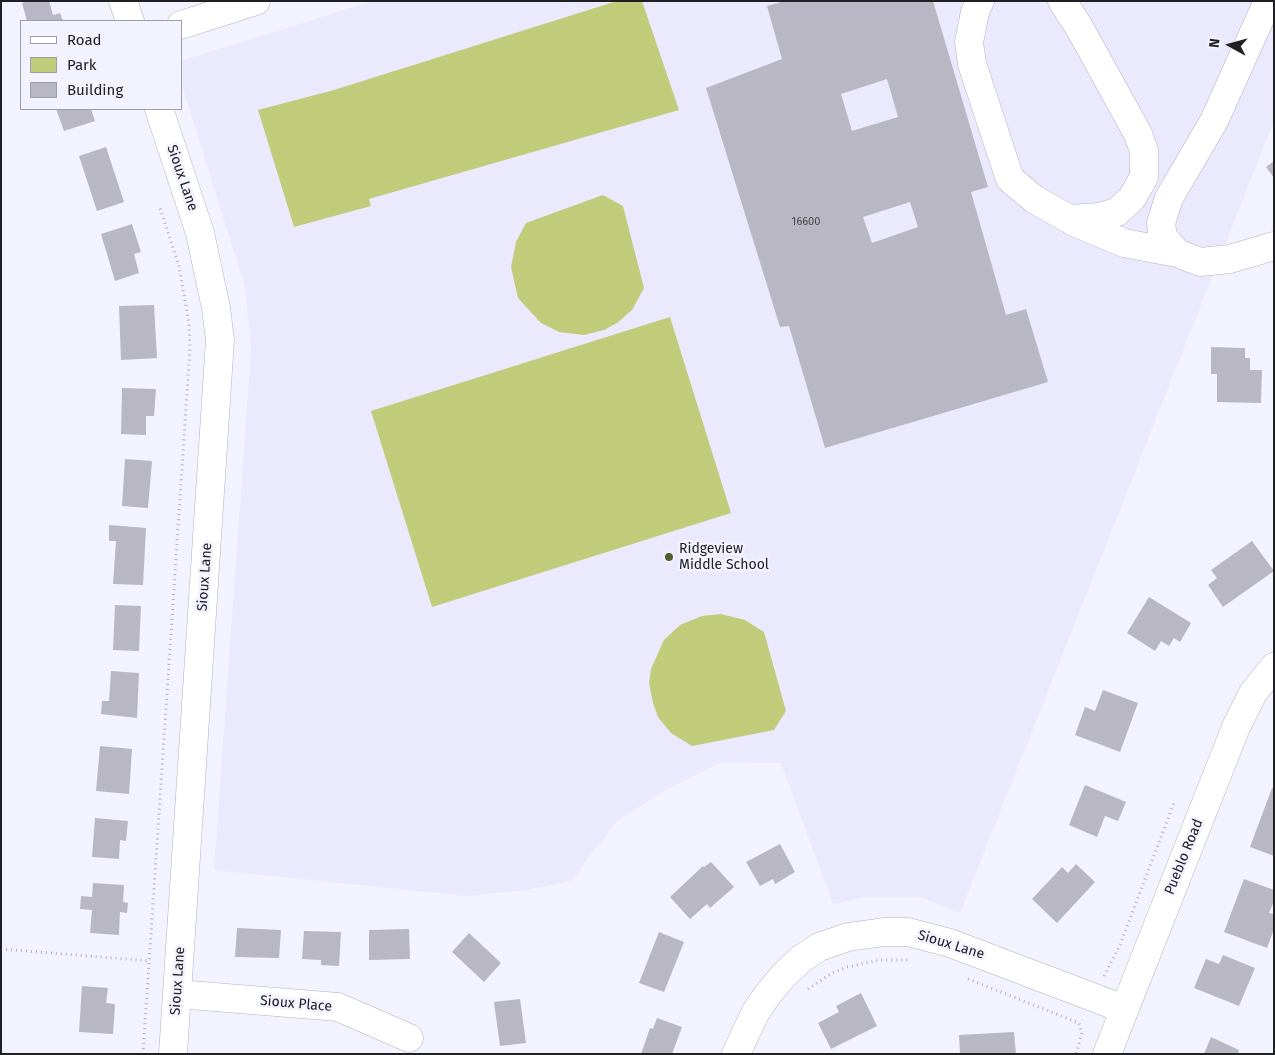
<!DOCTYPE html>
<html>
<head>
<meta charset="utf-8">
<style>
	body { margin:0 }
	#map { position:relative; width:1275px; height:1055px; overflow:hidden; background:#f3f2ff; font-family:"Fira Sans",sans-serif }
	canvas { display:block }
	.frame { position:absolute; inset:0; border:2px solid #202024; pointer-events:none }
	.legend { position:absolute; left:20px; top:20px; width:162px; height:90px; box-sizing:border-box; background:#f3f2ff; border:1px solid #9f9ea7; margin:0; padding:6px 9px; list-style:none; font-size:15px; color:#202024 }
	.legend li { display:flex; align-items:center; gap:10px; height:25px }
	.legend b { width:25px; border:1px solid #9f9ea7 }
	.north { position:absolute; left:1205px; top:20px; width:50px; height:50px; -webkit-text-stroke:4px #f3f2ff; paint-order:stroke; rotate:277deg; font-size:14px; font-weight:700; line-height:20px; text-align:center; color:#202024 }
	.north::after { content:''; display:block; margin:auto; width:18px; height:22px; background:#202024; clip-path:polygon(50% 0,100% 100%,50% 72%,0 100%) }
</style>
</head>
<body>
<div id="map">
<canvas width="1275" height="1055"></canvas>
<div class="frame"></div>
<ul class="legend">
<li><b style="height:6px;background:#fff"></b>Road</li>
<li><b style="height:14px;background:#c1cc7a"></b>Park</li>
<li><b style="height:14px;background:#b8b7c3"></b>Building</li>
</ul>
<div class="north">N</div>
</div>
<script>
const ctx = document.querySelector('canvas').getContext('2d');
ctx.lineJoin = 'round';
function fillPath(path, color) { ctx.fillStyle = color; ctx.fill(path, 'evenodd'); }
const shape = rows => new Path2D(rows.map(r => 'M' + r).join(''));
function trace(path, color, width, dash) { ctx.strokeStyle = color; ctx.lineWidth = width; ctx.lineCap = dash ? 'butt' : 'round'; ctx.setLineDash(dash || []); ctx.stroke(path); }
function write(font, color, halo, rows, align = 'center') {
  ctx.font = font + ' "Fira Sans",sans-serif'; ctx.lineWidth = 5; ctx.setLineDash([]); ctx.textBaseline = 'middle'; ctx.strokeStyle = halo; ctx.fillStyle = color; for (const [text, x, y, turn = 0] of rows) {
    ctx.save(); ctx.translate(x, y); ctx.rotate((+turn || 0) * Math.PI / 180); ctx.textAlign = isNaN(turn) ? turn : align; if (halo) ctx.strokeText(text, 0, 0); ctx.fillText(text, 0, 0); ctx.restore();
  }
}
const built = shape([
	[373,1,1274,1,1274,121,960,913,920,897,864,897,833,904,781,763,722,762,664,791,616,822,571,881,526,890,467,896,214,870,251,351,245,287,181,82,181,61]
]);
const green = shape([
	[617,1,642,1,679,110,369,199,371,206,294,227,258,110,334,90],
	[603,195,623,206,644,288,632,310,617,323,604,330,584,335,559,332,541,323,518,298,511,267,516,242,526,223],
	[670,317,731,513,432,607,371,411],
	[721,614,745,620,764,632,786,711,774,730,692,746,671,733,658,717,653,703,649,683,651,669,664,640,680,625,702,616]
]);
const building = shape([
	[27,1,49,1,53,15,60,13,63,21,27,21,22,3],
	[785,1,933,1,988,187,971,192,1006,315,1026,309,1048,382,825,448,789,326,780,327,706,88,782,59,767,6],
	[887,79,898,117,852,131,841,94],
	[910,202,918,227,872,243,863,217],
	[56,109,91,109,95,121,64,131],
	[106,147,124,202,97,211,79,156],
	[1274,161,1274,178,1266,167],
	[132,224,141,252,134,254,139,273,115,281,101,234],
	[154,305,157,358,121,360,119,306],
	[1211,347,1245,348,1245,358,1250,358,1250,370,1262,370,1261,403,1217,402,1217,374,1211,374],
	[122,388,156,389,154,416,146,416,146,435,121,434],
	[125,459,152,461,148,508,122,506],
	[109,525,146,528,143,585,113,584,116,541,109,541],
	[1252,541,1274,571,1223,607,1208,585,1217,578,1211,570],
	[1149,597,1191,623,1180,642,1174,638,1169,646,1161,641,1155,651,1127,633],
	[115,605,141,606,139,651,113,650],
	[111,671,139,673,137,718,101,714,102,701,109,701],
	[1103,690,1138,703,1120,752,1075,735,1085,707,1095,711],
	[100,746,132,749,129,794,96,791],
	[1085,785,1126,802,1118,821,1105,816,1097,837,1069,825],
	[1272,788,1274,789,1274,856,1250,847],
	[95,818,128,821,126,841,120,840,119,859,92,857],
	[780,844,795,872,775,884,773,879,760,886,746,862],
	[711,862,734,887,710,908,707,904,690,919,670,897,703,866,704,867],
	[1076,864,1095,882,1057,923,1032,899,1062,867,1068,873],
	[1244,879,1274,890,1274,901,1269,913,1274,914,1274,929,1267,948,1224,932],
	[93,883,124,885,123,902,128,903,127,913,120,912,119,935,90,933,92,910,80,909,81,896,92,897],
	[237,928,281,930,279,958,235,957],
	[409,929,410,959,369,960,369,930],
	[304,931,341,932,339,966,321,965,321,960,302,959],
	[659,932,684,942,664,992,639,983],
	[469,933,501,963,484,982,452,952],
	[1223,955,1255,968,1239,1006,1194,988,1206,959,1219,964],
	[82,986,108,988,106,1003,115,1004,113,1034,79,1032],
	[861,993,877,1026,831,1049,818,1023,839,1012,836,1006],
	[520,999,526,1043,500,1046,494,1002],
	[657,1018,682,1027,672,1054,641,1054,650,1028,653,1029],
	[1014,1032,1016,1054,960,1054,959,1035],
	[1211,1037,1239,1050,1238,1054,1204,1054]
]);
const path = shape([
	[1,949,150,961],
	[1104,976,1120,945,1175,800],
	[968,979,1079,1023,1082,1033,1076,1054],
	[808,989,832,973,847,967,880,960,910,960],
	[143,1054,190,348,189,323,179,266,160,208]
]);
const minor = shape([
	[123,1,130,21],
	[980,1,975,12,969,42,972,64,1010,179,1034,199,1069,219,1099,217,1117,212,1132,198,1144,177,1144,151,1138,134,1079,27,1062,1],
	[181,25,256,1],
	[159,109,200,233,216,308,220,340,173,1054],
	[1072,221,1124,243,1177,253,1200,262,1230,259,1274,246],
	[1177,253,1163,237,1161,223,1169,198,1214,121,1268,1],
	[177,994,338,1007,409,1038],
	[736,1054,755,1013,768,994,784,975,801,959,819,947,848,937,884,932,908,932,950,943,1124,1009],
	[1107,1054,1236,727,1253,693,1274,667]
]);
const markers = [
	[669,557,5,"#565c2a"]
];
const numberNames = [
	["16600",806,222]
];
const streetNames = [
	["Sioux Lane",182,178,71],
	["Sioux Lane",205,577,-86],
	["Pueblo Road",1184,857,-68],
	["Sioux Lane",951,945,17],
	["Sioux Lane",178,981,-86],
	["Sioux Place",296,1004,5]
];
const poiNames = [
	["Ridgeview",679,549],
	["Middle School",679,565]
];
fillPath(built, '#ebe9fe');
fillPath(green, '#c1cc7a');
fillPath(building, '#b8b7c3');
trace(minor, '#b2b1bd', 29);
trace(path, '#b1b0ba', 3, [1, 4]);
trace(minor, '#fff', 28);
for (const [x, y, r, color] of markers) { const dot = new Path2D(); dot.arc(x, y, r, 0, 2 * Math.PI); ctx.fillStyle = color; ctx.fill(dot); trace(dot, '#f3f2ff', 2); }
write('11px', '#46464c', null, numberNames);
write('14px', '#202024', '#f3f2ff', streetNames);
write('14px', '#202024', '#f3f2ff', poiNames, 'left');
</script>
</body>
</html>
